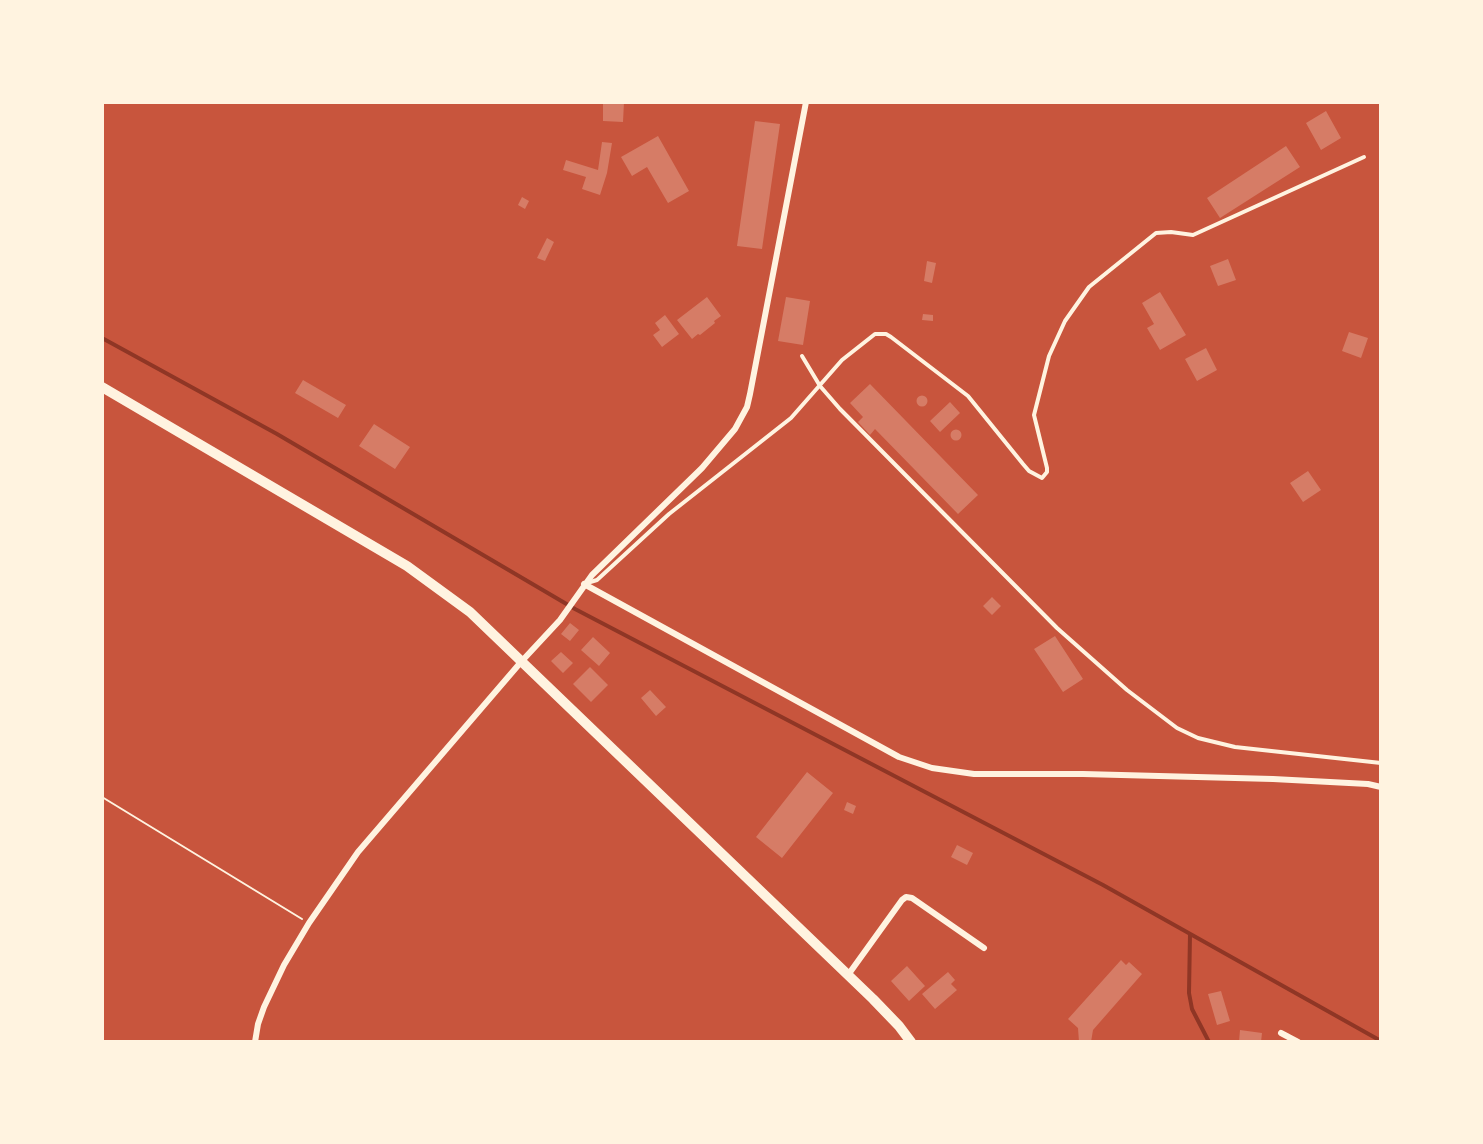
<!DOCTYPE html>
<html>
<head>
<meta charset="utf-8">
<style>
	body { margin:0 }
	#map { position:relative; width:1483px; height:1144px; overflow:hidden; background:#c8553d; font-family:"Playfair Display",serif }
	canvas { display:block }
	.frame { position:absolute; inset:0; border:104px solid #fff3e0; pointer-events:none }
</style>
</head>
<body>
<div id="map">
<canvas width="1483" height="1144"></canvas>
<div class="frame"></div>
</div>
<script>
const ctx = document.querySelector('canvas').getContext('2d');
ctx.lineJoin = 'round';
const shape = rows => new Path2D(rows.map(r => 'M' + r).join(''));
function trace(path, color, width, dash) { ctx.strokeStyle = color; ctx.lineWidth = width; ctx.lineCap = dash ? 'butt' : 'round'; ctx.setLineDash(dash || []); ctx.stroke(path); }
function fillPath(path, color) { ctx.fillStyle = color; ctx.fill(path, 'evenodd'); }
const stream = shape([
	[102,338,277,434,575,609,1103,885,1381,1041],
	[1190,934,1189,993,1192,1009,1209,1042]
]);
const building = shape([
	[603,102,624,102,623,122,603,121],
	[1326,111,1341,138,1321,150,1306,123],
	[755,121,780,124,762,249,737,246],
	[658,136,689,191,668,203,647,167,632,176,621,157],
	[602,142,612,143,607,173,600,195,582,189,586,177,563,170,566,160,598,170],
	[1286,146,1300,167,1220,218,1207,198],
	[522,197,529,201,525,209,518,205],
	[547,238,554,242,545,261,537,258],
	[1228,259,1236,280,1218,286,1210,266],
	[927,261,936,263,932,283,924,281],
	[1160,292,1186,335,1160,350,1147,328,1154,324,1142,303],
	[707,297,721,316,714,321,715,323,700,335,698,334,692,339,677,320],
	[786,297,810,301,803,345,778,341],
	[923,314,933,315,933,321,922,320],
	[665,315,679,334,662,347,653,335,660,330,655,323],
	[1349,332,1368,338,1361,358,1342,351],
	[1206,348,1217,370,1197,381,1185,359],
	[303,380,346,405,338,418,295,393],
	[870,384,978,495,958,514,875,429,870,435,858,422,863,417,850,403],
	'916.5 401a5.5 5.5 0 1 1 11 0a5.5 5.5 0 1 1-11 0Z',
	[950,402,960,413,940,432,930,421],
	[374,424,410,447,395,469,359,446],
	'950.5 435a5.5 5.5 0 1 1 11 0a5.5 5.5 0 1 1-11 0Z',
	[1308,471,1321,490,1303,502,1290,483],
	[992,597,1001,606,992,615,983,606],
	[570,623,579,630,570,641,561,634],
	[1055,636,1083,679,1063,692,1034,649],
	[593,637,610,653,599,666,581,650],
	[561,652,573,663,563,673,551,661],
	[590,667,608,685,591,702,573,684],
	[650,690,666,707,656,716,641,698],
	[807,772,833,793,782,858,756,837],
	[847,802,856,806,853,814,844,810],
	[957,845,973,853,967,865,951,857],
	[1121,960,1126,965,1129,962,1142,974,1093,1030,1091,1042,1079,1042,1078,1028,1068,1019],
	[907,966,925,986,909,1001,891,981],
	[948,972,955,980,951,984,957,990,935,1009,922,994],
	[1221,991,1230,1021,1217,1025,1208,994],
	[1240,1030,1262,1033,1261,1042,1239,1042]
]);
const path = shape([
	[102,797,302,919]
]);
const service = shape([
	[802,356,820,386,840,409,1057,628,1127,690,1177,728,1198,738,1235,747,1381,763],
	[587,583,597,580,669,514,791,418,842,360,875,334,886,334,891,337,968,396,1023,464,1029,471,1042,478,1047,472,1047,468,1034,415,1049,356,1065,321,1089,287,1156,233,1171,232,1193,235,1364,157]
]);
const minor = shape([
	[584,584,899,757,932,768,974,774,1083,774,1273,779,1368,784,1381,787],
	[848,975,902,900,906,897,912,898,984,948],
	[1281,1033,1298,1042],
	[255,1042,258,1024,264,1007,284,965,309,923,358,852,521,662,560,620,592,575,702,468,735,429,747,407,750,394,806,102]
]);
const secondary = shape([
	[102,387,407,566,470,612,873,999,899,1026,911,1042]
]);
trace(stream, '#8f3625', 4);
fillPath(building, '#d67c66');
trace(path, '#fff3e0', 2);
trace(service, '#fff3e0', 4);
trace(minor, '#fff3e0', 6);
trace(secondary, '#fff3e0', 10);
</script>
</body>
</html>
